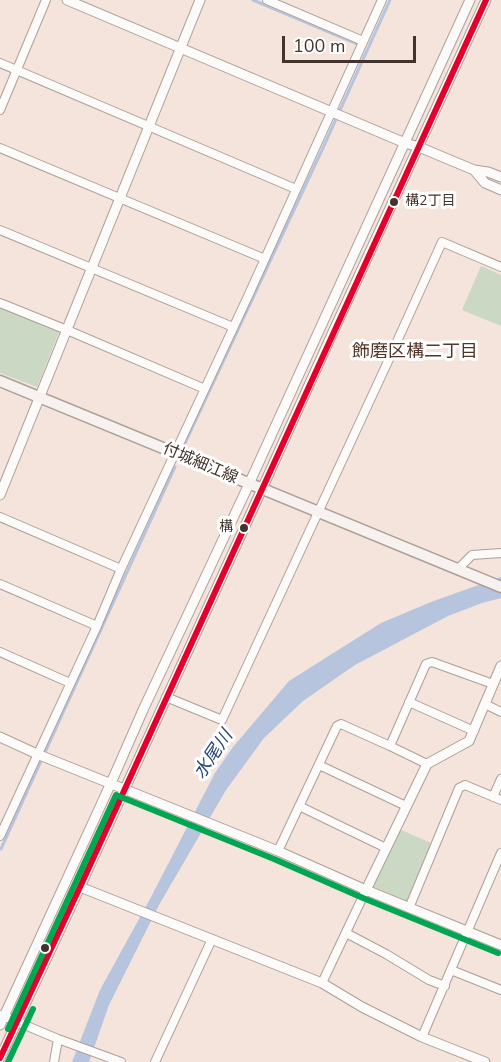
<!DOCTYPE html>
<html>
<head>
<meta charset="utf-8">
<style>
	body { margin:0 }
	#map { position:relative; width:501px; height:1062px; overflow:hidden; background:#f4e4dc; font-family:"Nunito Sans",sans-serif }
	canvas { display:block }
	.scale { position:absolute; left:282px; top:36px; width:134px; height:27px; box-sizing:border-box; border:3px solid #42342c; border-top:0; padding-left:8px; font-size:18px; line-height:21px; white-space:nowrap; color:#42342c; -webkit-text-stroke:4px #fff; paint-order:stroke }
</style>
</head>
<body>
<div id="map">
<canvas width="501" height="1062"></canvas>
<div class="scale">100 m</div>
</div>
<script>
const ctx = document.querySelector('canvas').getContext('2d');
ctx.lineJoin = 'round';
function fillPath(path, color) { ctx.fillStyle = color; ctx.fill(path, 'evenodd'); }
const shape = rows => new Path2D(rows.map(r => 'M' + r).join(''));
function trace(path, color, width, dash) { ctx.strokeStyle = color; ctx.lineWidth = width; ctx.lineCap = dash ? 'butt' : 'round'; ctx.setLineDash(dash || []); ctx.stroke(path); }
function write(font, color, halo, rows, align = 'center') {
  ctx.font = font + ' "Nunito Sans","Noto Sans JP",sans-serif'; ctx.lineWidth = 6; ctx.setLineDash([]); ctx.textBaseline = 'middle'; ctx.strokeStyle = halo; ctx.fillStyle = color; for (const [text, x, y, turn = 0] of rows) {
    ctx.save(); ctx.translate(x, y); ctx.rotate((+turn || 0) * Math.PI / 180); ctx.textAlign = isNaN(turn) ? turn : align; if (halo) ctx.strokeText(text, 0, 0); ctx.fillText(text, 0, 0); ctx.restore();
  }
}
const green = shape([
	[481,266,501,275,501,326,462,310],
	[0,308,59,332,37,387,0,373],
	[399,829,431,843,408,902,372,887]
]);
const water = shape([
	[501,577,501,598,482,603,448,616,355,665,303,701,264,738,226,790,159,905,109,1005,89,1062,72,1062,100,990,150,899,215,773,233,747,289,681,381,623,431,602]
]);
const stream = shape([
	[253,0,360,45],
	[185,443,322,150,390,0],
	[1,849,175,467]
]);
const minor = shape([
	[267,0,363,41],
	[0,63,296,189],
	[0,110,46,0],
	[0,148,265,259],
	[0,230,233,327],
	[0,303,67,330,205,389],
	[0,517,121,569],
	[458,569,472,555,501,553],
	[0,584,97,626],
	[0,652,70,683],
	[166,697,222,720,390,357,442,242,501,267],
	[409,702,474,731],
	[485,704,501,712],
	[390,746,426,664,432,662,493,684],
	[319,765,406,806],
	[493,797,501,779],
	[299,806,386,848],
	[0,836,97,626,121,569,249,294,382,0],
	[278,851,337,726,341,724,390,746,427,764],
	[409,908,459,788,465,785,501,800],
	[346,933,386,954,429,980,445,986],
	[451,970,501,990],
	[322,983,366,890],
	[1,1015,58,1039,121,1062],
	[422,1037,501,853],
	[54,1062,58,1039],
	[155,1062,212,939]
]);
const tertiary = shape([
	[67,0,405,143,419,147,474,170,488,172,501,177],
	[474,170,485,183,501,190],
	[0,495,200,0],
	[0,737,37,754,278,851,366,890,501,945],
	[80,887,322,983,362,1007,422,1037,485,1062],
	[366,890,427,764,469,741,501,666],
	[0,1025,111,783,143,710,249,484,470,0],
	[0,1058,80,887,262,489,333,332,486,0]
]);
const secondary = shape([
	[0,381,501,587]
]);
const bus1 = shape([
	[0,1058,80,887,486,0]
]);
const bus2 = shape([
	[8,1029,116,795,274,859,363,898,498,953],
	[8,1062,33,1009]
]);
const markers = [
	[394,202,5,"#42342c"],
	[244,528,5,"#42342c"],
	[45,948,5,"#42342c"]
];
const busNames = [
	["構2丁目",405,202],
	["構",233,528,"right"]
];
const streetNames = [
	["付城細江線",200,464,23]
];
const neighbourhoodNames = [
	["飾磨区構二丁目",415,353]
];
const waterNames = [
	["水尾川",214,755,-56]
];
fillPath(green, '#cbd8c3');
fillPath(water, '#b7c4dd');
trace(stream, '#b7c4dd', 3);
trace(minor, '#ac9f99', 10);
trace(tertiary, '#ac9f99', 11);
trace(secondary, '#ac9f99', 13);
trace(minor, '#fdfbfa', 8);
trace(tertiary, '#fdfbfa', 9);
trace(secondary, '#f7f2f0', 10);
trace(bus1, '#e4002b', 6);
trace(bus2, '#00a651', 6);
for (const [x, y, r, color] of markers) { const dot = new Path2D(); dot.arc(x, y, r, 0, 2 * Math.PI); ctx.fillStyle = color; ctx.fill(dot); trace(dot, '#fff', 2); }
write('14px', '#42342c', '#fff', busNames, 'left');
write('16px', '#42342c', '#fff', streetNames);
write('18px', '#533627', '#fff', neighbourhoodNames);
write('italic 18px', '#274679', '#fff', waterNames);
</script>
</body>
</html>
